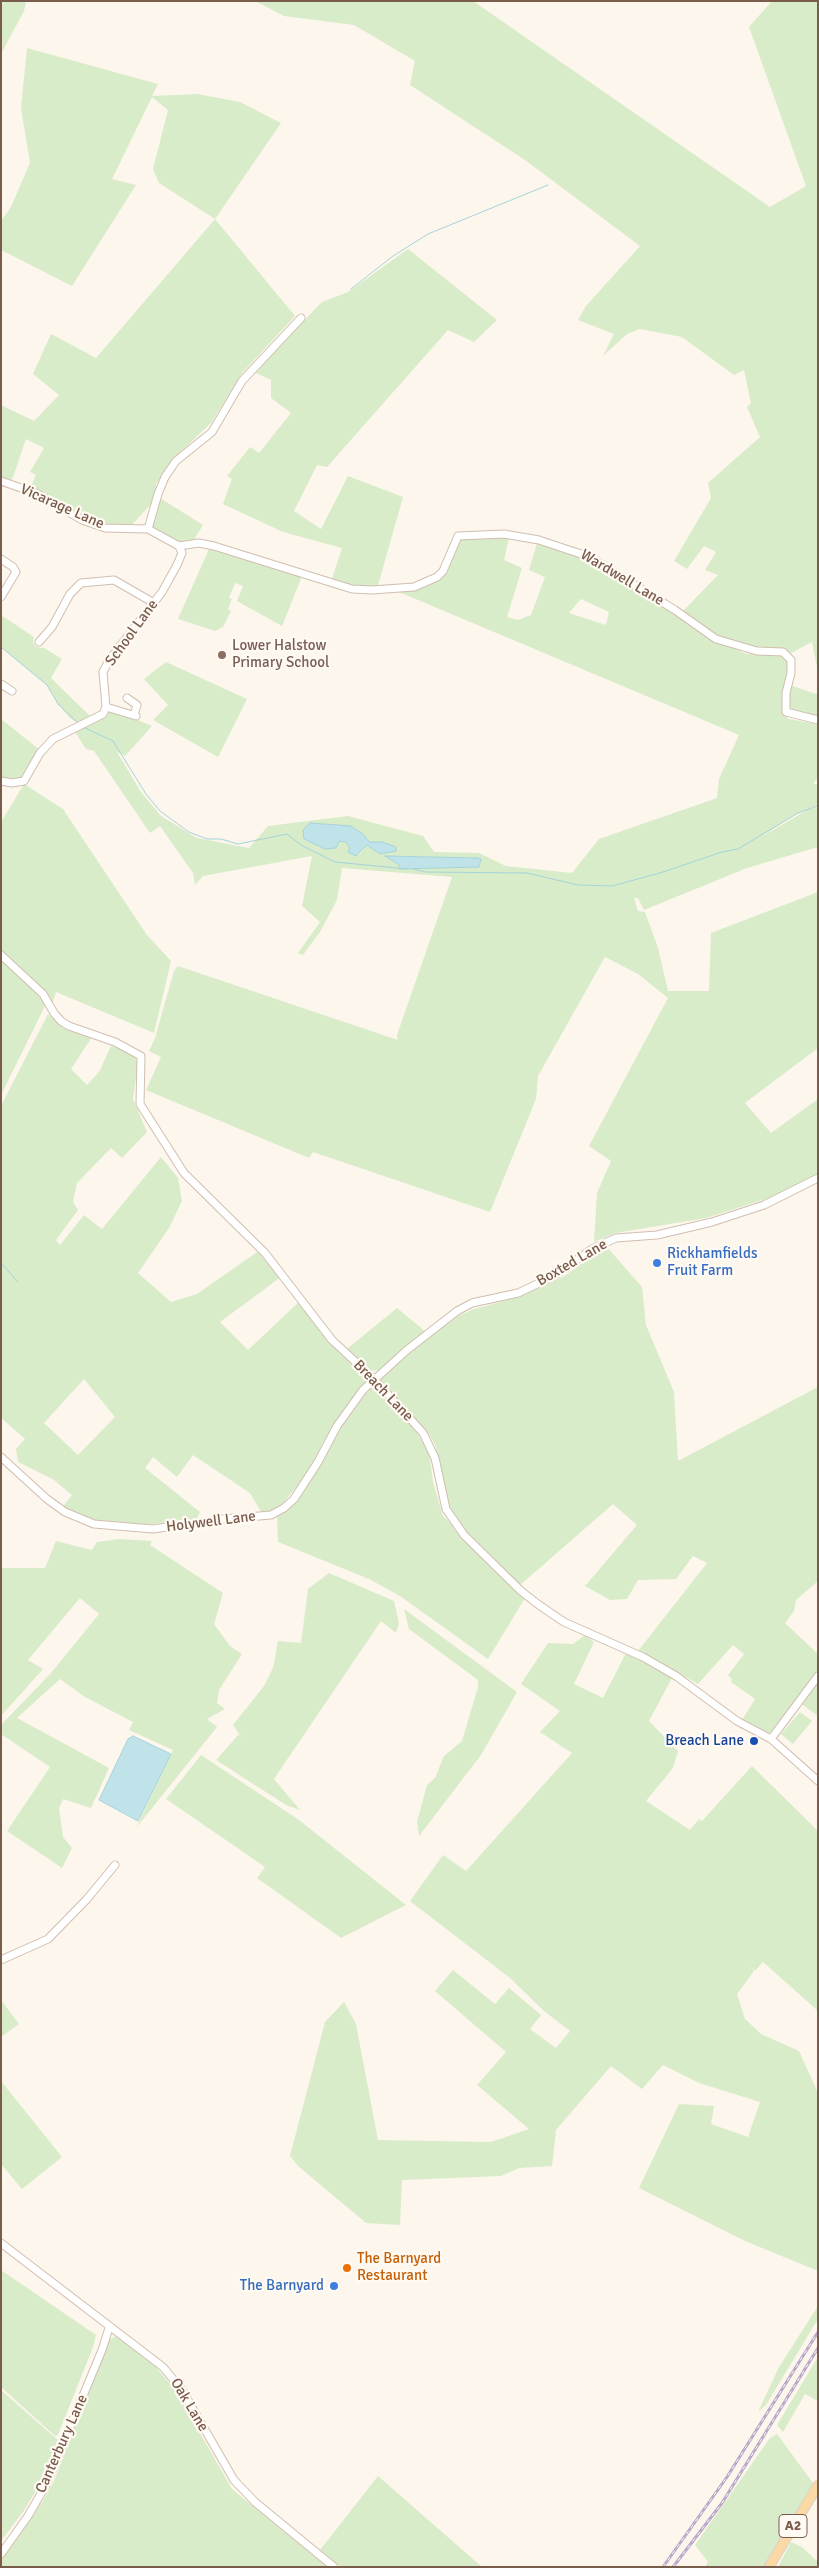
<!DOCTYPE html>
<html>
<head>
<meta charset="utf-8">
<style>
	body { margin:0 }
	#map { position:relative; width:819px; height:2568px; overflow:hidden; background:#fdf6ec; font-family:Signika,sans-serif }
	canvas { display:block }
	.frame { position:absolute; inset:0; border:2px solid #7a5c4d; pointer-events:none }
</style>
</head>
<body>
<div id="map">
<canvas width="819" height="2568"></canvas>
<div class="frame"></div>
</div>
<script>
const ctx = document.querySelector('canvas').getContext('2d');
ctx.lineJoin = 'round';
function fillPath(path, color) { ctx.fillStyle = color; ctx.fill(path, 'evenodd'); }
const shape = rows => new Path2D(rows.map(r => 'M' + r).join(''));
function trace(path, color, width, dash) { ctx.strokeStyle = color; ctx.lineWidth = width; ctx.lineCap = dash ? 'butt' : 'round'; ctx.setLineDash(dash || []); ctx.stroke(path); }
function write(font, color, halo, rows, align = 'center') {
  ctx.font = font + ' Signika,sans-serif'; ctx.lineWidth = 4.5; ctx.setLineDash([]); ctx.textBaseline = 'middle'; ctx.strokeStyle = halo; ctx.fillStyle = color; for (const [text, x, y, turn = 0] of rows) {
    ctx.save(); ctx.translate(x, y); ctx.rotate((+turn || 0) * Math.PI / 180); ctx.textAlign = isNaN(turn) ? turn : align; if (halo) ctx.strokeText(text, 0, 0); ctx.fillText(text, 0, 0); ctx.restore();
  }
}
const green = shape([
	[5,1,26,1,24,11,1,54,1,4],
	[255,1,473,1,770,207,806,186,749,27,772,1,818,1,818,672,812,642,791,653,783,649,757,647,716,636,683,611,718,575,705,570,716,552,704,546,687,569,674,561,711,498,708,483,760,437,747,407,751,403,744,370,734,375,682,337,640,329,627,334,603,356,614,334,578,320,586,306,640,246,525,160,410,85,415,61,354,25,284,16],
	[27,48,158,84,152,96,197,94,240,102,281,123,215,219,295,316,243,372,211,423,172,460,156,484,153,502,131,526,103,525,30,488,36,475,30,472,44,448,26,439,12,480,1,477,1,405,34,421,59,395,33,374,51,334,96,358,215,219,159,183,153,169,168,110,152,97,112,179,136,185,72,286,1,250,1,221,11,207,30,163,21,108],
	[408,249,497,320,474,342,448,330,327,467,317,465,294,511,321,529,348,476,403,497,377,589,347,585,332,579,342,548,283,532,223,504,232,479,227,476,250,447,259,453,291,413,271,398,271,380,254,372,322,302,348,292],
	[160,498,203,525,193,541,179,542,151,529],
	[509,537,504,560,522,568,507,617,518,620,531,615,545,577,529,570,537,543,587,559,722,643,746,654,783,655,788,662,783,708,788,719,818,724,818,778,813,783,818,785,818,806,798,813,754,841,809,809,818,808,818,847,747,868,644,910,638,898,634,898,638,911,645,912,658,948,668,991,709,991,711,933,818,892,818,1048,745,1103,771,1133,818,1099,818,1173,791,1191,706,1218,616,1233,594,1242,597,1193,611,1161,589,1146,668,998,638,974,605,957,538,1076,536,1099,490,1212,313,1152,309,1158,146,1090,161,1057,149,1051,155,1038,174,971,178,966,398,1040,397,1035,452,877,342,868,337,900,320,932,303,955,298,953,320,922,302,906,312,856,203,876,195,885,193,873,160,826,150,833,94,751,86,749,75,732,106,713,118,712,152,726,125,756,117,752,141,792,161,816,197,838,249,848,268,826,348,816,423,836,434,852,479,853,506,866,572,873,599,839,717,798,719,779,739,735,399,592,435,581,446,573,459,539],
	[581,599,609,612,606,625,569,613],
	[314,823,332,825,367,838,369,842,382,842,396,847,380,854,367,845,360,854,350,848,346,842,339,841,336,848,325,849,316,845],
	[385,856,477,858,481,860,479,867,400,869,399,865],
	[209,549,302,576,282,626,237,601,243,586,235,583,229,598,232,599,228,609,231,611,223,627,215,631,178,619],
	[1,615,34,637,33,643,36,647,44,648,62,659,51,678,92,718,79,724,70,718,58,704,47,685,1,647],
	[166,662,247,699,218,757,153,720,168,705,144,679],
	[790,685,816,694,818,693,818,717,790,710],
	[1,719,40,750,20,781,1,778],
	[24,784,63,809,147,935,171,961,154,1033,56,992,52,1005,44,990,1,952,1,822],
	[1,959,39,993,46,1004,1,1095],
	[48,1014,63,1028,92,1037,71,1069,87,1085,99,1072,111,1046,132,1053,138,1062,133,1099,147,1132,122,1158,111,1148,77,1183,73,1202,78,1210,56,1240,60,1245,84,1215,102,1229,161,1157,178,1178,182,1201,169,1228,138,1273,171,1302,197,1294,260,1250,281,1277,220,1322,248,1350,300,1301,320,1332,369,1379,325,1439,308,1473,279,1508,263,1515,250,1493,193,1455,177,1477,153,1457,145,1468,200,1512,197,1518,145,1525,102,1524,62,1508,72,1495,54,1480,18,1462,16,1449,25,1439,1,1418,1,1106],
	[84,1379,115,1417,78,1455,44,1423],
	[606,1246,642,1287,646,1325,674,1392,678,1461,818,1387,818,1581,796,1600,794,1611,785,1623,818,1654,818,1671,770,1733,742,1720,755,1699,731,1682,732,1679,728,1675,744,1654,733,1645,698,1684,638,1651,707,1563,693,1556,676,1579,638,1580,627,1599,610,1600,585,1586,637,1525,613,1504,519,1586,463,1529,448,1508,436,1447,429,1434,379,1379,451,1319,474,1309,518,1297,563,1277],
	[397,1308,426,1332,382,1368,376,1371,366,1369,347,1349],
	[372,1386,415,1430,429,1452,433,1482,443,1516,525,1598,488,1659,400,1596,369,1579,278,1542,277,1517,295,1503,314,1476,339,1430],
	[119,1539,152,1541,150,1545,223,1593,214,1624,230,1646,242,1654,219,1690,217,1703,225,1709,207,1719,217,1727,136,1828,173,1750,129,1730,133,1722,85,1697,60,1679,17,1718,109,1768,91,1808,63,1799,59,1808,63,1837,72,1848,62,1868,7,1831,50,1767,1,1734,1,1725,51,1673,99,1614,80,1598,28,1660,43,1669,1,1716,1,1568,45,1568,56,1541,92,1550,97,1542],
	[329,1573,394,1601,399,1623,396,1633,381,1621,274,1779,300,1810,286,1805,216,1760,239,1734,244,1741,233,1725,264,1686,273,1668,278,1641,301,1643,308,1589],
	[404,1609,517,1692,481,1755,419,1836,417,1822,427,1785,435,1778,444,1756,462,1741,478,1687,478,1680,409,1629],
	[585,1635,594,1642,574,1684,603,1698,626,1653,672,1678,649,1721,678,1751,673,1768,646,1801,690,1830,699,1819,702,1821,752,1766,818,1831,818,2011,763,1962,755,1971,751,1966,754,1971,737,1994,745,2019,761,2034,799,2051,818,2093,818,2271,745,2241,639,2188,679,2104,714,2106,711,2124,748,2137,760,2102,699,2083,663,2065,642,2089,611,2066,556,2130,552,2166,519,2168,501,2176,402,2180,400,2225,366,2223,298,2166,290,2156,325,2022,344,2002,356,2024,378,2140,491,2142,529,2129,477,2085,506,2052,435,1991,453,1970,495,2004,509,1988,541,2015,530,2029,556,2048,570,2031,544,2011,510,1978,410,1901,443,1855,466,1871,572,1753,540,1732,560,1711,521,1684,548,1643,573,1644],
	[818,1683,818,1716,800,1703],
	[800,1712,812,1721,793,1744,781,1734],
	[201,1755,299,1820,406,1905,341,1938,257,1878,265,1867,166,1799],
	[1,2000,19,2024,1,2037],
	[1,2081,62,2157,22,2189,1,2164],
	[1,2270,96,2335,93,2347,58,2435,55,2436,1,2387],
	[818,2306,818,2319,766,2405,758,2412,779,2367],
	[116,2336,155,2366,176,2391,232,2489,327,2567,1,2567,1,2558,43,2501,54,2481,109,2340],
	[818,2357,818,2401,805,2394,783,2432,777,2425],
	[1,2390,59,2441,51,2466,23,2512,1,2541],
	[777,2434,813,2483,765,2567,705,2567,708,2562,695,2545,770,2438],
	[378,2476,482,2567,341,2567,320,2550],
	[791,2542,802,2547,818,2562,818,2567,778,2567]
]);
const water = shape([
	[310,823,351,826,364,835,369,842,382,842,396,847,396,851,380,854,367,845,356,856,348,852,350,848,346,842,339,841,336,848,325,849,304,839,303,830,310,823],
	[385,856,477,858,481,859,479,867,400,869,399,865,385,856],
	[133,1736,171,1754,138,1821,99,1800,128,1739,133,1736]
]);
const stream = shape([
	[351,289,393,256,428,234,548,185],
	[1,647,47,685,58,704,78,723],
	[83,727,113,741,146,794,160,811,189,832,207,839,221,839,238,844,287,834,301,845,335,862,407,869],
	[413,869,426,872,527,873,578,885,612,886,660,873,722,852,738,849,798,813,818,806],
	[1,1263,18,1282]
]);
const minor = shape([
	[1,481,38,494,82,520,105,528,148,529,179,546],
	[148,529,158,494,165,477,176,461,212,432,242,381,301,318],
	[179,546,199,543,214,546,352,589,372,590,414,587,437,577,443,571,458,536,504,534,539,540,590,557,675,610,716,639,757,651,783,652,791,660,791,673,786,693,786,712,818,720],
	[1,559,13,567,16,572,1,597],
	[39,642,52,627,70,594,81,583,114,580,154,603],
	[1,684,12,691],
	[127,698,137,705,134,715],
	[106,707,136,716],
	[1,781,12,783,24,781,40,753,53,739,103,714,106,707,103,672,110,659,162,592,177,565,182,553,179,546],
	[1,955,43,994,54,1013,61,1021,69,1026,115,1042,141,1056,140,1104,184,1173,265,1253,332,1340,374,1379,423,1433,435,1458,446,1509,464,1535,521,1591,539,1605,564,1622,643,1657,676,1676,737,1721,771,1739,818,1781],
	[1,1457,47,1499,65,1512,94,1524,153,1529,224,1519,271,1515,284,1508,294,1499,318,1462,337,1426,363,1390,407,1350,457,1311,472,1303,518,1293,554,1276,592,1249,616,1238,657,1235,712,1222,764,1205,818,1178],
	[771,1739,818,1676],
	[1,1960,48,1939,87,1899,115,1865],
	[1,2243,163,2367,182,2390,234,2480,255,2502,334,2567],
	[1,2554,28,2516,46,2485,102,2350,109,2328]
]);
const major = shape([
	[769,2567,818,2485]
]);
const rail = shape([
	[663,2567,727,2477,818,2332],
	[673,2567,722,2503,818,2348]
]);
const markers = [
	[222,655,5,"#8d6e63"],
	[657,1263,5,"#3f7fe0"],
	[754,1741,5,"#1a4fb4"],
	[347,2268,5,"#e8710a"],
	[334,2286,5,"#3f7fe0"]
];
const shields = [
	[793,2526,28]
];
const shieldNames = [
	["A2",793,2526]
];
const streetNames = [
	["Vicarage Lane",62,507,24],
	["Wardwell Lane",622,578,31],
	["School Lane",132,633,-54],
	["Boxted Lane",572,1263,-30],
	["Breach Lane",383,1391,46],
	["Holywell Lane",211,1522,-7],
	["Oak Lane",189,2405,59],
	["Canterbury Lane",62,2444,-66]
];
const educationNames = [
	["Lower Halstow",232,646],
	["Primary School",232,663]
];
const shopNames = [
	["Rickhamfields",667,1254],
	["Fruit Farm",667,1271],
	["The Barnyard",324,2286,"right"]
];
const transitNames = [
	["Breach Lane",744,1741]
];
const foodNames = [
	["The Barnyard",357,2259],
	["Restaurant",357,2276]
];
fillPath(green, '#d8ecc9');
fillPath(water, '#bfe3e8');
trace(water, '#a5d3da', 1);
trace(stream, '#a5d3da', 1);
trace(minor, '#d1beb0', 9);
trace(major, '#dad1cd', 11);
trace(minor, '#fff', 7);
trace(major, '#fbd9a5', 9);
trace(rail, '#b9a8c9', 3);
trace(rail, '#fffaf3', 1, [4]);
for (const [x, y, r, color] of markers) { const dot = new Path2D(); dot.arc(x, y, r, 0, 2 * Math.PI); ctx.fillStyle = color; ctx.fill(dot); trace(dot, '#fffaf3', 2); }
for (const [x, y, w] of shields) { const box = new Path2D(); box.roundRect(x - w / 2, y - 11.5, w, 23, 4); ctx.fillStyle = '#fffaf3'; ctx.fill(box); trace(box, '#7a5c4d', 1); }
write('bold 14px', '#7a5c4d', null, shieldNames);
write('15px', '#7a5c4d', '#fffaf3', streetNames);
write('15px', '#785e54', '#fffaf3', educationNames, 'left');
write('15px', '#366cbe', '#fffaf3', shopNames, 'left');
write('15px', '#164399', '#fffaf3', transitNames, 'right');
write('15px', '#c56008', '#fffaf3', foodNames, 'left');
</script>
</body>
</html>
